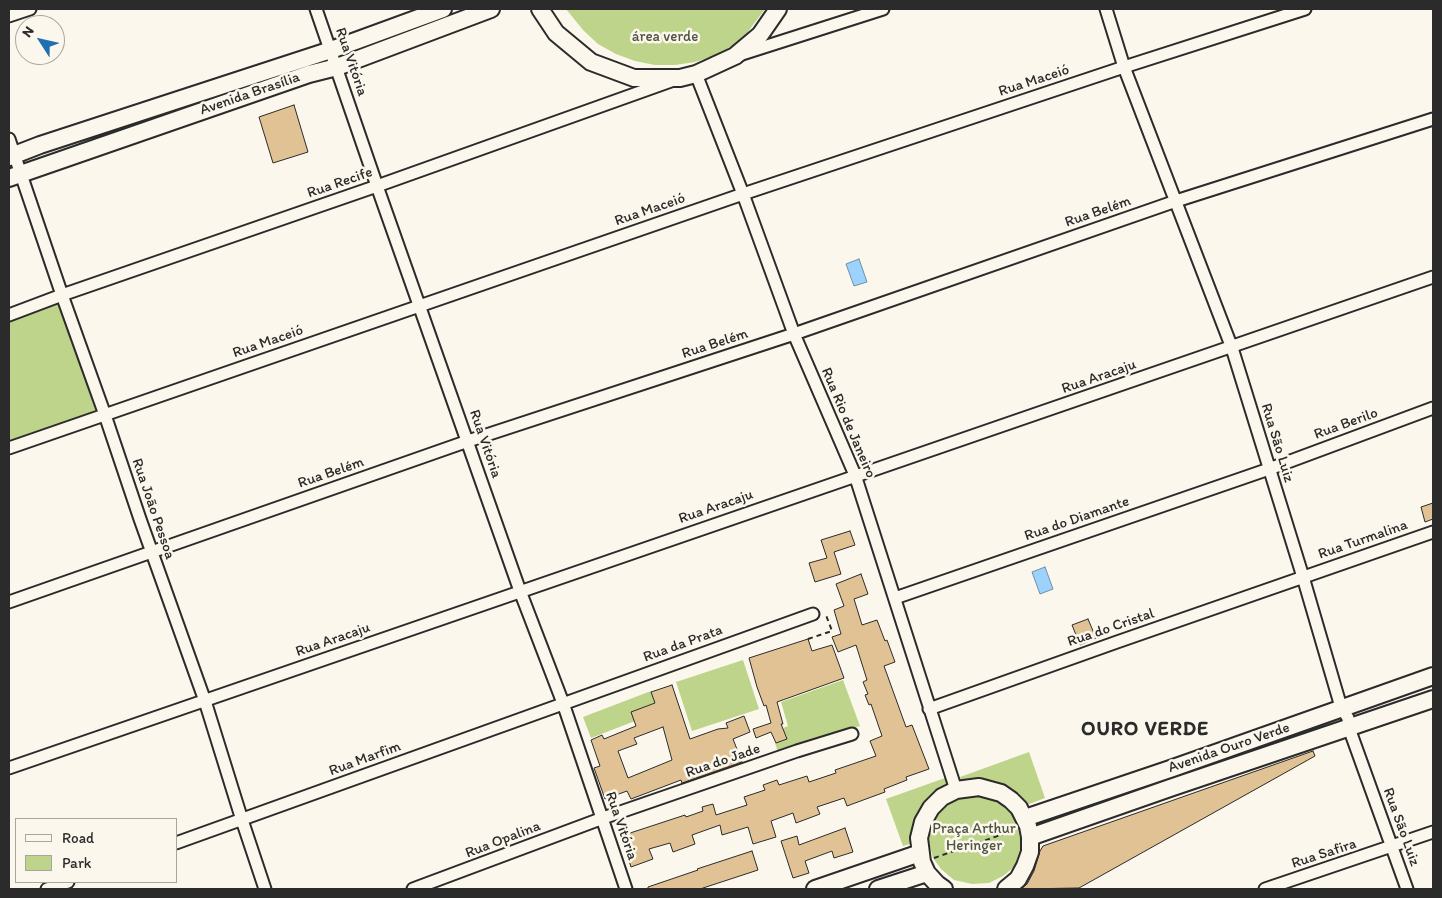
<!DOCTYPE html>
<html>
<head>
<meta charset="utf-8">
<style>
	body { margin:0 }
	#map { position:relative; width:1442px; height:898px; overflow:hidden; background:#fbf7ec; font-family:Itim,sans-serif }
	canvas { display:block }
	.frame { position:absolute; inset:0; border:10px solid #2b2b2b; pointer-events:none }
	.legend { position:absolute; left:15px; top:818px; width:162px; height:65px; box-sizing:border-box; background:#fbf7ec; border:1px solid #a8a59f; margin:0; padding:6px 9px; list-style:none; font-size:15px; color:#2b2b2b }
	.legend li { display:flex; align-items:center; gap:10px; height:25px }
	.legend b { width:25px; border:1px solid #a8a59f }
	.north { position:absolute; left:15px; top:15px; width:50px; height:50px; box-sizing:border-box; background:#fbf7ec; border:1px solid #a8a59f; border-radius:50%; rotate:305deg; font-size:14px; font-weight:700; line-height:20px; text-align:center; color:#2b2b2b }
	.north::after { content:''; display:block; margin:auto; width:18px; height:22px; background:#1f6fb2; clip-path:polygon(50% 0,100% 100%,50% 72%,0 100%) }
</style>
</head>
<body>
<div id="map">
<canvas width="1442" height="898"></canvas>
<div class="frame"></div>
<ul class="legend">
<li><b style="height:6px;background:#fbf7ec"></b>Road</li>
<li><b style="height:14px;background:#bdd48a"></b>Park</li>
</ul>
<div class="north">N</div>
</div>
<script>
const ctx = document.querySelector('canvas').getContext('2d');
ctx.lineJoin = 'round';
function fillPath(path, color) { ctx.fillStyle = color; ctx.fill(path, 'evenodd'); }
const shape = rows => new Path2D(rows.map(r => 'M' + r).join(''));
function trace(path, color, width, dash) { ctx.strokeStyle = color; ctx.lineWidth = width; ctx.lineCap = dash ? 'butt' : 'round'; ctx.setLineDash(dash || []); ctx.stroke(path); }
function write(font, color, halo, rows, align = 'center') {
  ctx.font = font + ' Itim,sans-serif'; ctx.lineWidth = 5; ctx.setLineDash([]); ctx.textBaseline = 'middle'; ctx.strokeStyle = halo; ctx.fillStyle = color; for (const [text, x, y, turn = 0] of rows) {
    ctx.save(); ctx.translate(x, y); ctx.rotate((+turn || 0) * Math.PI / 180); ctx.textAlign = isNaN(turn) ? turn : align; if (halo) ctx.strokeText(text, 0, 0); ctx.fillText(text, 0, 0); ctx.restore();
  }
}
const green = shape([
	[566,9,765,9,747,33,732,46,714,56,695,62,675,65,655,65,635,61,616,54,598,44,583,30],
	[58,301,96,412,9,444,9,319],
	[743,660,759,709,692,731,676,682],
	[843,680,860,726,779,755,775,743,786,738,783,728,788,726,781,702],
	[651,691,656,703,635,721,591,738,583,717],
	[1029,752,1045,798,1024,806,1008,789,997,783,982,780,962,781,960,777],
	[945,778,947,784,922,807,913,843,903,846,886,799],
	[962,790,1006,803,1015,817,1022,835,1021,852,1014,867,1003,876,989,883,972,884,954,880,941,869,933,858,928,839,928,824,939,807]
]);
const water = shape([
	[859,259,867,282,854,286,846,264,859,259],
	[1045,567,1053,589,1040,594,1032,572,1045,567]
]);
const building = shape([
	[294,105,308,152,273,163,259,117,294,105],
	[1433,503,1433,519,1425,522,1421,507,1433,503],
	[850,531,855,545,834,552,841,574,815,582,809,563,827,558,821,540,850,531],
	[861,574,868,594,854,599,862,625,877,620,885,641,887,640,895,662,884,666,906,727,912,725,929,769,906,777,907,780,884,789,885,792,847,806,844,798,817,807,820,814,796,823,793,813,771,821,776,837,753,844,748,827,722,835,720,825,692,835,695,844,673,852,670,843,649,849,653,859,631,867,621,836,685,815,686,817,703,811,702,807,713,804,716,815,747,805,744,797,765,790,763,785,777,780,779,785,807,776,809,782,836,773,835,770,876,756,870,741,882,736,871,704,869,705,865,695,868,694,863,682,867,680,856,645,838,652,832,637,841,634,834,610,844,606,836,584,861,574],
	[1088,619,1096,638,1080,645,1072,625,1088,619],
	[808,639,812,651,832,645,844,678,777,702,783,724,781,724,787,739,776,743,771,732,756,738,753,729,771,723,766,705,764,706,757,687,749,658,808,639],
	[672,685,690,739,718,729,728,728,726,723,744,716,750,732,733,739,742,762,682,783,681,780,631,799,627,791,605,799,594,768,600,766,591,740,602,735,604,739,636,726,631,712,655,703,651,692,672,685],
	[663,727,672,760,628,778,618,751,637,744,634,738,663,727],
	[1313,751,1315,756,1079,888,1021,889,1027,884,1034,871,1040,851,1043,846,1313,751],
	[845,828,853,852,834,858,832,851,805,861,809,873,793,878,781,841,797,836,799,845,845,828],
	[752,851,758,870,700,889,648,889,648,887,698,870,697,869,752,851]
]);
const path = shape([
	[808,639,832,631,826,615],
	[934,858,1015,830]
]);
const street = shape([
	[316,9,377,186,520,591,563,703,626,889],
	[1106,9,1124,67,1232,348,1303,577,1341,707,1348,718,1349,728,1407,889],
	[9,16,30,9],
	[742,54,883,9],
	[696,74,743,194,794,334,855,475,956,790],
	[9,139,62,295,105,415,140,519,205,701,242,820,265,889],
	[9,315,62,295,377,186,671,81],
	[9,448,743,194,1124,67,1305,9],
	[895,598,1269,469,1433,408],
	[9,602,468,441,794,334,1176,201,1433,119],
	[929,709,1117,642,1433,532],
	[9,768,1433,277],
	[176,843,813,614],
	[47,889,68,882],
	[413,889,603,818,797,751,852,734],
	[1265,889,1433,832]
]);
const secondary = shape([
	[540,9,556,33,591,62,634,78,680,78,696,74,735,56,760,35,778,9],
	[9,157,40,145,331,50,443,9],
	[9,178,309,74,337,67,491,9],
	[1025,818,1173,768,1433,676],
	[1030,837,1170,788,1433,699],
	[815,889,920,853],
	[878,889,927,873],
	[944,889,937,884,927,873,922,862,919,838,923,822,931,808,942,797,956,790,979,787,1001,793,1011,800,1019,808,1028,826,1030,837,1030,852,1025,866,1018,879,1006,889]
]);
const parkNames = [
	["área verde",665,37],
	["Praça Arthur",974,829],
	["Heringer",974,846]
];
const streetNames = [
	["Rua Vitória",351,62,71],
	["Rua Maceió",1034,81,-18],
	["Avenida Brasília",250,94,-19],
	["Rua Recife",340,183,-19],
	["Rua Maceió",650,210,-19],
	["Rua Belém",1098,212,-19],
	["Rua Maceió",268,342,-19],
	["Rua Belém",715,344,-18],
	["Rua Aracaju",1099,377,-19],
	["Rua Rio de Janeiro",848,423,67],
	["Rua Berilo",1346,424,-20],
	["Rua São Luiz",1277,443,73],
	["Rua Vitória",485,444,71],
	["Rua Belém",331,473,-19],
	["Rua Aracaju",716,507,-19],
	["Rua João Pessoa",153,509,71],
	["Rua do Diamante",1077,519,-19],
	["Rua Turmalina",1363,540,-19],
	["Rua do Cristal",1111,628,-19],
	["Rua Aracaju",333,640,-19],
	["Rua da Prata",683,644,-20],
	["Avenida Ouro Verde",1229,748,-19],
	["Rua Marfim",365,759,-20],
	["Rua do Jade",723,761,-19],
	["Rua Vitória",621,826,71],
	["Rua São Luiz",1401,827,70],
	["Rua Opalina",503,840,-21],
	["Rua Safira",1324,854,-18]
];
const districtNames = [
	["OURO VERDE",1145,730]
];
fillPath(green, '#bdd48a');
fillPath(water, '#9cd2fb');
trace(water, '#6f8fa8', 1);
fillPath(building, '#e1c294');
trace(building, '#2b2b2b', 1);
trace(street, '#2b2b2b', 15);
trace(secondary, '#2b2b2b', 20);
trace(path, '#2b2b2b', 2, [5, 4]);
trace(street, '#fbf7ec', 11);
trace(secondary, '#fbf7ec', 16);
write('15px', '#505543', '#fbf7ec', parkNames);
write('15px', '#2b2b2b', '#fbf7ec', streetNames);
ctx.letterSpacing = '1px';
write('bold 20px', '#2b2b2b', '#fbf7ec', districtNames);
ctx.letterSpacing = '0px';
</script>
</body>
</html>
